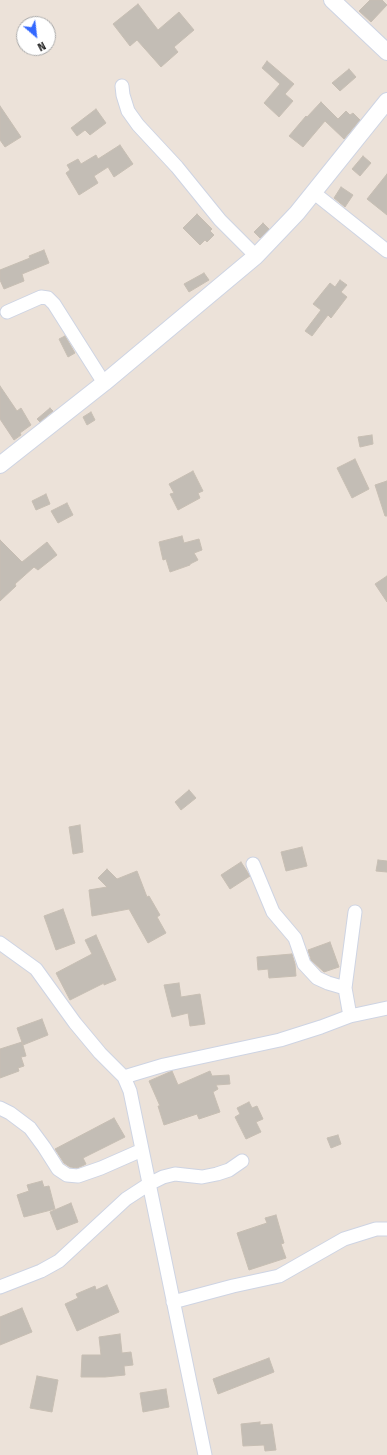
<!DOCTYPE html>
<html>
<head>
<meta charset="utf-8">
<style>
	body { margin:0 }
	#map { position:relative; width:387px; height:1455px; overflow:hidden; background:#ece2d9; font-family:"Fira Sans",sans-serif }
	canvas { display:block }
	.north { position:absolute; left:16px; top:16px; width:40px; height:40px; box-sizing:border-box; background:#fff; border:1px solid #a9a9a9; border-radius:50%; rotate:152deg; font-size:11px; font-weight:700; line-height:16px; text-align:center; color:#282828 }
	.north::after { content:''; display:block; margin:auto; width:14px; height:18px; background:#3368ff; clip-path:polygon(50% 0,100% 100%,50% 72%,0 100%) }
</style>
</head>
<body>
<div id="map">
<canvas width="387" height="1455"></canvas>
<div class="north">N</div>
</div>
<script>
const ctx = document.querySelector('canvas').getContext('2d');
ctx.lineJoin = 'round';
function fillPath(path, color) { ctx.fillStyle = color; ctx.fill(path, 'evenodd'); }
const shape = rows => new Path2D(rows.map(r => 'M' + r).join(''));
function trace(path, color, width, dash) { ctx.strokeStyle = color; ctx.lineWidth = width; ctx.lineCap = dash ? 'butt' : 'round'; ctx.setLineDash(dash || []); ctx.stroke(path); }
const building = shape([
	[370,0,382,0,387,5,371,22,359,11,370,0],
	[138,4,158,30,179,12,194,30,174,47,178,52,161,67,137,40,130,46,113,24,138,4],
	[267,61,294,84,285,94,293,101,279,117,264,103,280,84,262,68,267,61],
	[349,69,356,77,340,91,332,83,349,69],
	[321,102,338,119,346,111,350,115,353,113,360,120,344,139,325,121,303,147,289,136,306,116,307,117,321,102],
	[0,106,21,137,5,147,0,140,0,106],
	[96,109,106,123,90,135,85,130,77,136,71,128,96,109],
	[120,145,133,164,114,177,108,167,94,176,98,183,79,195,66,173,70,170,67,165,78,159,81,164,96,155,98,159,120,145],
	[363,156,371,163,360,176,352,169,363,156],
	[387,174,387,215,367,199,387,174],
	[341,187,353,195,345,207,334,198,341,187],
	[197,214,212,229,210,231,214,235,207,242,205,240,200,245,183,228,197,214],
	[263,223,269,229,260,238,254,232,263,223],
	[44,250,49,263,22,274,24,281,4,289,0,280,0,270,30,258,29,256,44,250],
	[204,273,209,280,189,292,184,284,204,273],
	[340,280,347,285,341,292,347,297,331,318,328,315,312,336,305,331,321,310,313,304,330,283,335,287,340,280],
	[65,336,75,353,68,357,59,339,65,336],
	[0,386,17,411,21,408,31,425,20,433,21,435,14,440,0,419,0,386],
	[50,408,53,411,40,422,37,419,50,408],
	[91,412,95,420,87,425,83,417,91,412],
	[372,435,373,444,360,447,358,437,372,435],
	[355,459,369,489,352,498,337,468,355,459],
	[193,471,203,491,198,493,200,498,178,510,170,494,174,493,169,484,193,471],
	[387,481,387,516,385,516,375,485,387,481],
	[46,494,50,504,36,510,32,501,46,494],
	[67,503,73,515,58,523,51,511,67,503],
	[182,536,184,543,199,539,202,550,194,553,198,560,190,564,190,565,170,572,166,559,163,560,159,542,182,536],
	[0,540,22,562,47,542,57,555,38,570,34,567,15,584,16,586,0,601,0,540],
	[387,576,387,602,375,584,387,576],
	[189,790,196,798,181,810,175,802,189,790],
	[80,825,83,852,73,854,69,827,80,825],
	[302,847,307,866,286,871,281,852,302,847],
	[378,860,387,861,387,872,376,871,378,860],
	[241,862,250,876,230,889,221,875,241,862],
	[107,869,117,879,137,871,147,897,149,896,160,915,157,917,166,933,148,943,129,909,92,916,89,890,107,887,98,878,107,869],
	[63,909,75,943,56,950,44,916,63,909],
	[96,935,116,980,104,985,104,983,70,1000,56,973,92,954,85,940,96,935],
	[330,942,339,967,324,972,311,960,308,950,330,942],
	[292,954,295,964,296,976,269,978,268,969,258,970,257,957,292,954],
	[179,983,181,997,200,994,205,1024,190,1026,188,1013,172,1017,164,985,179,983],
	[42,1019,48,1035,23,1045,17,1028,42,1019],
	[22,1042,26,1056,21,1057,24,1066,18,1068,19,1071,0,1078,0,1049,22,1042],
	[172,1071,178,1085,210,1071,212,1076,229,1075,230,1084,216,1085,218,1089,213,1092,220,1112,199,1119,197,1114,164,1125,158,1106,160,1106,149,1081,172,1071],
	[249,1102,252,1108,257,1106,263,1119,256,1122,261,1132,246,1139,235,1117,240,1114,237,1108,249,1102],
	[114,1118,125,1137,83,1158,86,1164,82,1166,77,1168,70,1167,64,1163,55,1149,114,1118],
	[338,1135,341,1144,331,1148,327,1138,338,1135],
	[42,1181,44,1187,49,1186,55,1209,24,1217,17,1195,29,1191,27,1185,42,1181],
	[71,1203,78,1222,57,1230,50,1212,71,1203],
	[276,1215,284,1243,281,1244,286,1258,249,1270,237,1233,267,1223,265,1218,276,1215],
	[107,1285,119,1312,77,1331,65,1304,78,1298,76,1294,95,1286,96,1290,107,1285],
	[22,1308,32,1332,0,1345,0,1317,22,1308],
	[120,1334,122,1353,131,1352,133,1365,124,1366,125,1375,105,1377,81,1377,82,1355,101,1355,99,1337,120,1334],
	[269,1358,274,1372,218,1394,213,1379,269,1358],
	[37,1376,58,1380,52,1412,30,1408,37,1376],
	[166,1389,169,1407,143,1412,140,1393,166,1389],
	[260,1422,260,1425,272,1424,276,1450,265,1451,264,1445,243,1446,241,1424,260,1422]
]);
const minor = shape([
	[122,86,123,95,128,111,138,125,177,167,220,220,256,256],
	[313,192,387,251],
	[7,312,41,297,48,298,54,304,104,383],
	[253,864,273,912,295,938,304,964,317,978,328,983,345,988],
	[0,943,36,969,75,1023,100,1053,124,1077,130,1091,205,1455],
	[350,1016,345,988,355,912],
	[124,1077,164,1065,280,1040,321,1027,350,1016,387,1008],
	[0,1108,10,1113,30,1128,44,1147,58,1169,67,1175,78,1176,101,1168,142,1150],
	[0,1287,41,1271,59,1261,126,1199,149,1184,163,1177,175,1174,202,1177,217,1174,229,1170,242,1161],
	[173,1302,233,1286,279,1276,344,1239,376,1229,387,1229]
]);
const tertiary = shape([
	[332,0,387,52],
	[0,465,104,383,256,256,297,213,387,101]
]);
fillPath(building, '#c3bdb5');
trace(building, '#c7beb3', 1);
trace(minor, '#ced4e3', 15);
trace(tertiary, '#ced4e3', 18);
trace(minor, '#fff', 13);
trace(tertiary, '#fff', 16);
</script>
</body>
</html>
